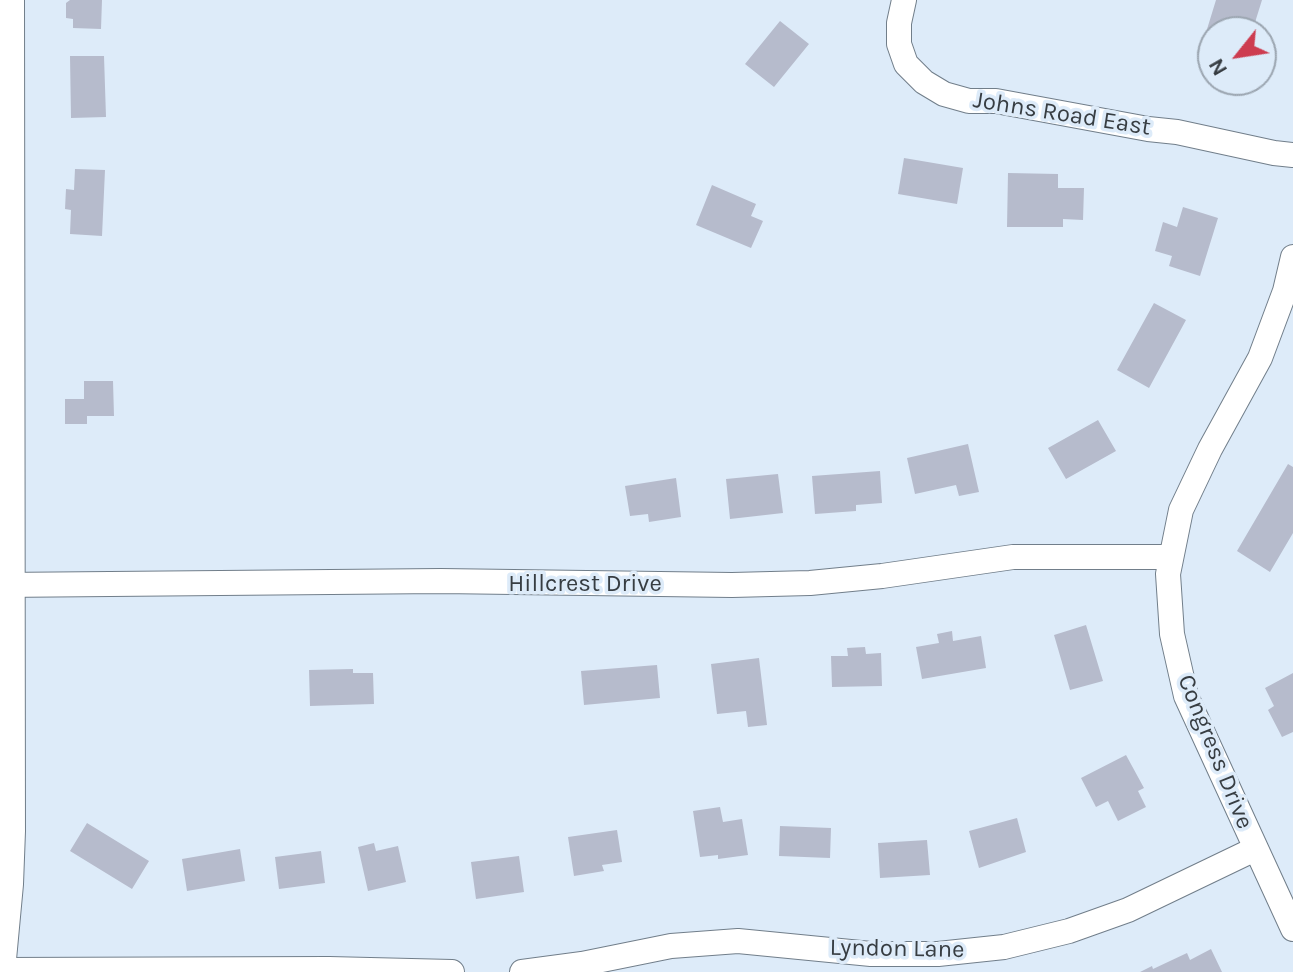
<!DOCTYPE html>
<html>
<head>
<meta charset="utf-8">
<style>
	body { margin:0 }
	#map { position:relative; width:1293px; height:972px; overflow:hidden; background:#ddebf9; font-family:Karla,sans-serif }
	canvas { display:block }
	.north { position:absolute; left:1197px; top:16px; width:80px; height:80px; box-sizing:border-box; background:#ddebf9; border:2px solid #9ba5b0; border-radius:50%; rotate:240deg; font-size:22px; font-weight:700; line-height:32px; text-align:center; color:#373d42 }
	.north::after { content:''; display:block; margin:auto; width:28px; height:36px; background:#cd3c50; clip-path:polygon(50% 0,100% 100%,50% 72%,0 100%) }
</style>
</head>
<body>
<div id="map">
<canvas width="1293" height="972"></canvas>
<div class="north">N</div>
</div>
<script>
const ctx = document.querySelector('canvas').getContext('2d');
ctx.lineJoin = 'round';
function fillPath(path, color) { ctx.fillStyle = color; ctx.fill(path, 'evenodd'); }
const shape = rows => new Path2D(rows.map(r => 'M' + r).join(''));
function trace(path, color, width, dash) { ctx.strokeStyle = color; ctx.lineWidth = width; ctx.lineCap = dash ? 'butt' : 'round'; ctx.setLineDash(dash || []); ctx.stroke(path); }
function write(font, color, halo, rows, align = 'center') {
  ctx.font = font + ' Karla,sans-serif'; ctx.lineWidth = 7; ctx.setLineDash([]); ctx.textBaseline = 'middle'; ctx.strokeStyle = halo; ctx.fillStyle = color; for (const [text, x, y, turn = 0] of rows) {
    ctx.save(); ctx.translate(x, y); ctx.rotate((+turn || 0) * Math.PI / 180); ctx.textAlign = isNaN(turn) ? turn : align; if (halo) ctx.strokeText(text, 0, 0); ctx.fillText(text, 0, 0); ctx.restore();
  }
}
const building = shape([
	[70,0,102,0,101,29,73,28,73,19,66,18,66,3],
	[1216,0,1262,0,1252,32,1213,32,1213,56,1200,52],
	[780,21,809,44,774,87,745,64],
	[70,56,104,56,106,117,71,118],
	[904,158,963,168,957,204,898,194],
	[75,169,105,170,102,236,70,234,71,210,65,209,66,189,74,190],
	[1008,173,1058,174,1058,188,1084,188,1083,220,1063,219,1063,227,1007,227],
	[712,185,756,204,751,216,763,221,751,248,696,225],
	[1183,207,1218,218,1200,276,1169,266,1172,256,1155,251,1163,222,1177,227],
	[1154,303,1186,320,1149,388,1117,370],
	[84,381,113,381,114,416,87,416,87,424,65,424,65,399,84,399],
	[1098,420,1116,451,1066,479,1048,448],
	[968,444,979,492,959,496,956,485,915,494,907,458],
	[1288,464,1293,467,1293,533,1270,572,1237,551],
	[880,471,882,503,856,505,856,511,815,514,812,476],
	[778,474,783,513,730,519,726,479],
	[676,478,681,517,649,522,648,514,630,516,625,486],
	[1086,625,1103,681,1070,690,1054,635],
	[952,631,953,641,981,636,986,668,922,679,916,647,939,643,937,634],
	[865,647,866,654,881,653,882,686,832,687,831,656,848,656,847,648],
	[759,658,767,725,748,727,746,711,717,714,711,664],
	[657,665,660,698,584,705,581,671],
	[353,669,353,673,373,673,374,704,310,706,309,670],
	[1293,673,1293,732,1282,737,1268,710,1274,706,1265,688],
	[1126,755,1144,788,1138,791,1146,807,1118,821,1108,801,1096,807,1081,778],
	[720,807,723,822,742,819,748,855,718,859,718,855,700,857,693,811],
	[1017,818,1026,852,979,868,969,831],
	[87,823,149,861,132,889,70,851],
	[780,826,831,828,830,858,779,856],
	[617,830,622,862,602,865,604,871,574,876,568,837],
	[927,840,930,875,880,878,878,843],
	[374,843,376,851,398,846,406,882,368,891,358,847],
	[240,849,245,881,187,891,182,859],
	[321,851,325,883,279,889,275,857],
	[519,856,524,892,476,899,471,862],
	[1211,949,1222,972,1140,972,1152,966,1153,969,1187,953,1190,960]
]);
const minor = shape([
	[904,0,899,23,899,44,906,64,924,82,944,94,969,101,996,101,1148,129,1177,132,1274,153,1293,155],
	[1293,257,1285,291,1260,358,1210,449,1181,510,1168,574,1172,634,1186,696,1293,929],
	[0,585,441,581,732,585,810,583,882,576,1013,557,1169,557],
	[0,970,329,969,452,972],
	[522,972,582,964,671,946,738,941,871,954,938,954,1004,947,1069,931,1128,910,1255,849]
]);
const major = shape([
	[0,959,7,884,9,831,8,0]
]);
const streetNames = [
	["Johns Road East",1062,114,9],
	["Hillcrest Drive",585,584],
	["Congress Drive",1215,752,68],
	["Lyndon Lane",897,949,1]
];
fillPath(building, '#b6bbcc');
trace(minor, '#717e8a', 26);
trace(major, '#717e8a', 34);
trace(minor, '#fff', 24);
trace(major, '#fff', 32);
write('24px', '#373d42', '#ddebf9', streetNames);
</script>
</body>
</html>
